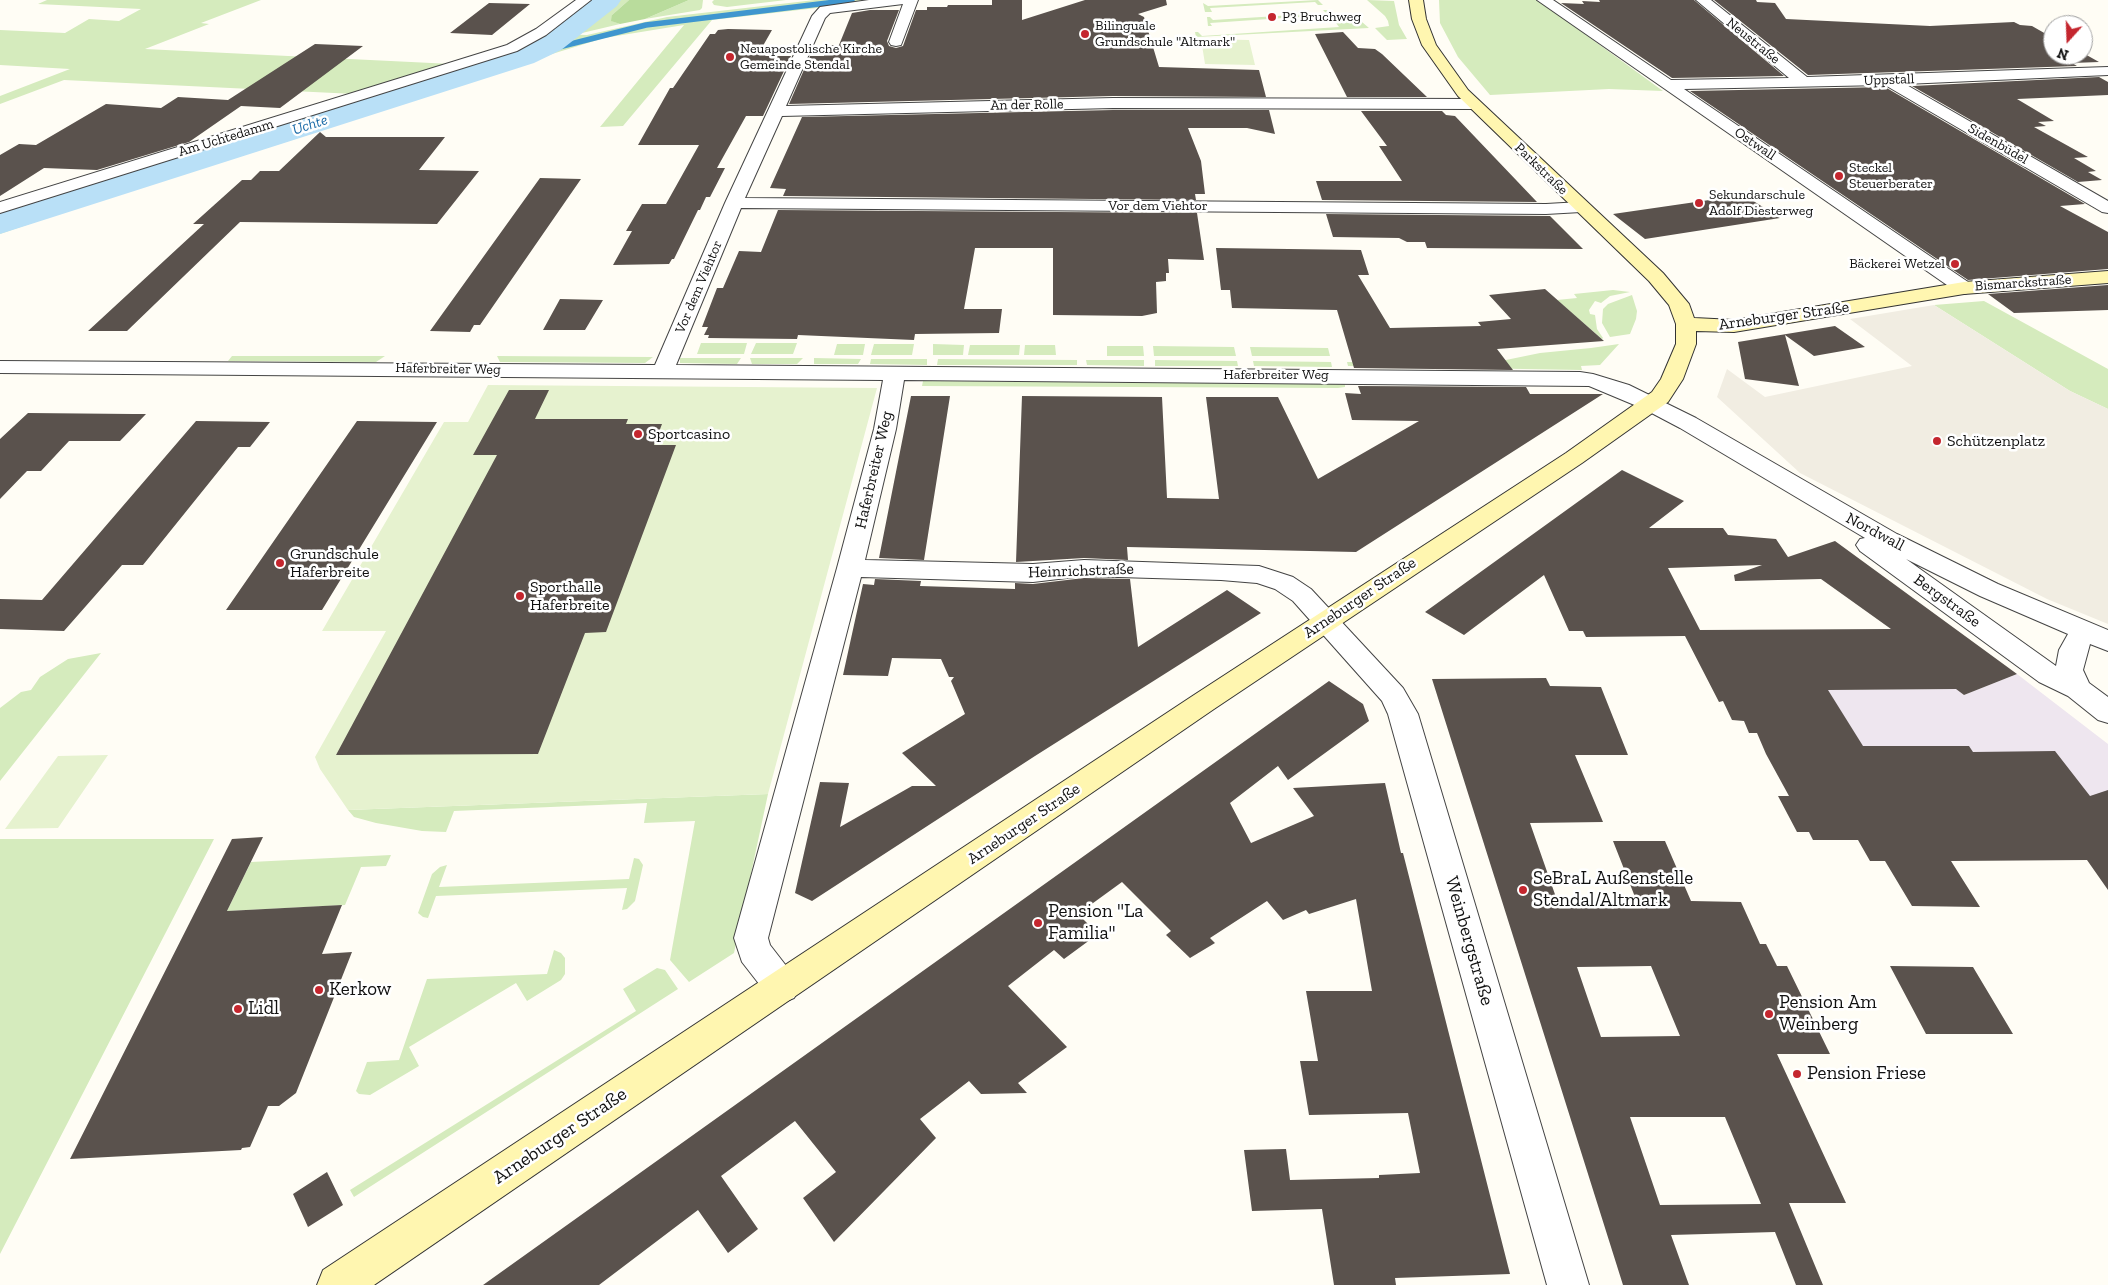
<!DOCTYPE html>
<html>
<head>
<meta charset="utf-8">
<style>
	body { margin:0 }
	#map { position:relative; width:2108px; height:1285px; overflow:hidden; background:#fffdf5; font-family:"Zilla Slab",serif }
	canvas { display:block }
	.north { position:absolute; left:2043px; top:15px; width:50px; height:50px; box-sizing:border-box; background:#fff; border:1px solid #a0a0a0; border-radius:50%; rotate:200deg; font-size:14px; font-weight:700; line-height:20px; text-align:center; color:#111 }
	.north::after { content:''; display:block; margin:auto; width:18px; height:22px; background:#c4262e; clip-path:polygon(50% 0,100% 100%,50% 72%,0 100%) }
</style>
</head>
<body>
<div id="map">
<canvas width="2108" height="1285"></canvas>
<div class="north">N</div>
</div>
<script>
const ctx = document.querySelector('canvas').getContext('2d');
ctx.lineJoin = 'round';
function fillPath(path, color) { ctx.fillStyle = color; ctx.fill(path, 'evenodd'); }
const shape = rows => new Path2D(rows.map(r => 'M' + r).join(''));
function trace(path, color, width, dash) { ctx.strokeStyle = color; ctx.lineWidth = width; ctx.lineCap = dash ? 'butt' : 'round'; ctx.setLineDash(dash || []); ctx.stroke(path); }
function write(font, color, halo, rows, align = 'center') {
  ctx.font = font + ' "Zilla Slab",serif'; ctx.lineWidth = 5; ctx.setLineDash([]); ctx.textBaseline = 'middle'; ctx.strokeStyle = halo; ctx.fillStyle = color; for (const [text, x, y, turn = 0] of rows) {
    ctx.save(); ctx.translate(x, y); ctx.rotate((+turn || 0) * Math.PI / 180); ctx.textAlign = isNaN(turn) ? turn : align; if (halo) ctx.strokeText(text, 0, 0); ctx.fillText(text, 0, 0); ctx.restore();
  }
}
const industrial = shape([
	[2017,674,2108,744,2108,860,1896,840,1813,840,1760,740,1768,690,1957,689,1964,695]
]);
const green = shape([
	[47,0,261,0,201,23,209,24,145,49,452,64,355,94,64,80,0,104,0,96,70,69,0,65,0,30,65,33,89,19,119,21,141,9,38,4],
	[590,0,629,0,612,15,612,21,620,24,582,33,550,31],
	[689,0,703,0,702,8,700,10,645,19],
	[714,0,786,0,727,7,714,5,712,2],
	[815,0,886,0,712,20,623,126,600,127,684,25,604,38,552,54,298,138,88,204,0,234,0,214,501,57,527,47,549,34,587,35,667,17],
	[1318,0,1323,5,1318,5,1315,2,1210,8,1212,12,1205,12,1203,3,1208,6],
	[1367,0,1394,1,1399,25,1407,39,1387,40,1375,28,1389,26,1388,21,1385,16],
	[1439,0,1538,0,1663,91,1609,89,1490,95,1458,57,1440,23],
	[1323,10,1328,10,1336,18,1332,18,1328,15,1210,23,1212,26,1208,26,1207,17,1210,17,1213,20,1326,13],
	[1362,22,1369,28,1196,37,1195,32,1198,32,1202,36,1339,27,1336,23],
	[1613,290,1630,292,1610,296,1601,303,1595,301,1589,310,1590,314,1595,315,1597,329,1603,338,1602,339,1557,300,1577,298,1574,294],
	[1632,295,1637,311,1636,319,1630,334,1610,337,1602,323,1603,309,1608,304],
	[1984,301,2108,369,2108,409,2070,391,1934,305],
	[701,343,747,343,744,354,697,354],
	[756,343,797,343,793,354,751,354],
	[837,344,865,344,863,355,834,355],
	[874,344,914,344,912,355,871,355],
	[933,344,964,345,963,355,933,355],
	[1619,344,1600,365,1581,366,1582,370,1348,366,1347,362,1485,363,1501,361,1540,353,1591,348],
	[970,345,1020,345,1019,355,968,355],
	[1025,345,1055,345,1056,355,1024,355],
	[1107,346,1143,346,1144,356,1107,356],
	[1153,346,1234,347,1236,356,1154,356],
	[1250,347,1328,348,1330,356,1252,356],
	[232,356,385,356,376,362,228,361],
	[497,356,653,357,645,363,500,362],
	[680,358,741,358,737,364,680,363],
	[750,358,803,358,797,364,752,364],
	[814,358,861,359,858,364,814,364],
	[871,359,927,359,927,365,870,364],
	[938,359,1077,360,1077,365,937,365],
	[1086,360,1144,360,1144,366,1087,365],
	[1155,360,1237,361,1238,366,1155,366],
	[1253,361,1331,362,1332,367,1254,366],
	[923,381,1345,384,1345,387,1338,388,922,386],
	[101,653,0,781,0,708,21,692,31,690,40,677,68,659],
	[768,794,734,953,689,982,670,960,695,821,644,823,647,803,454,811,446,832,422,831,376,823,354,817,348,810],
	[0,839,214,839,0,1254],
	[391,855,386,866,361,867,345,905,227,911,251,862],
	[634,858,639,859,643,865,635,901,627,909,622,910,627,888,436,896,428,918,423,917,418,913,432,874,440,867,447,865,439,887,629,879],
	[554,950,561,953,565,958,565,974,561,980,527,1001,516,983,409,1047,419,1066,370,1095,359,1094,356,1091,367,1062,399,1060,427,979,547,974],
	[657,968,665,970,678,989,354,1197,350,1190,636,1011,623,989]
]);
const forest = shape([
	[629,0,689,0,645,19,620,24,611,21,612,15]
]);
const pitch = shape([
	[1201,39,1249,40,1255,65,1205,64],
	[488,385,877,388,768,794,348,810,320,769,315,757,386,631,322,631,444,422,468,422],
	[108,755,58,828,5,829,58,756]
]);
const plaza = shape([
	[1934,305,2070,391,2108,409,2108,624,2047,599,1800,473,1717,397,1727,369,1765,397,1912,366,1850,319]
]);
const stream = shape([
	[535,53,646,25,852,0]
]);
const river = shape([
	[590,0,621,0,617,6,561,50,534,63,0,234,0,211,512,51,541,38,590,0]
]);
const building = shape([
	[992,0,1022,0,1022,20,1085,0,1166,0,1167,5,1138,14,1144,17,1159,67,1259,70,1266,97,1113,96,789,104,810,56,824,56,829,45,839,45,852,13,870,10,899,10,887,41,889,46,896,48,903,46,916,10,927,10,927,7,947,7,948,5,992,5],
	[1599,0,1694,0,1784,76,1672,78,1561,3,1584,4,1582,1,1600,2],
	[1714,0,1756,0,1757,2,1775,3,1786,19,1930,26,2014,22,2020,25,2032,26,2053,38,2053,55,2083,55,2083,53,2099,62,2072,63,2077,66,1808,75],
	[489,3,530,4,492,35,450,33],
	[728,29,772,30,760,51,768,51,765,56,791,56,763,116,746,116,717,168,725,168,710,197,706,197,700,210,698,210,674,259,672,259,669,264,613,265,632,231,626,231,642,204,666,204,699,145,638,145,670,88,673,88,710,34,715,34,718,30],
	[1343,32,1358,48,1375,49,1382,54,1427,97,1347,97,1315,34],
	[315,44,363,46,280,108,241,106,189,142,97,170,44,168,0,196,0,155,19,144,36,145,106,104,161,108,178,97,228,100],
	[2099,77,2108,82,2108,95,2017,99,2054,121,2038,122,2046,126,2034,127,2088,157,2074,158,2096,171,2088,172,2102,180,2078,182,1912,86],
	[1885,87,2085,204,2060,206,2108,232,2108,269,1968,280,1690,91],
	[1113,110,1269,110,1275,134,1247,128,1188,128,1201,161,1205,194,1195,194,1196,200,783,196,786,189,770,188,802,117],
	[1361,111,1442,111,1446,115,1455,116,1537,202,1322,200,1316,181,1402,181,1379,146,1387,146],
	[320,132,326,137,445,137,419,170,479,171,437,224,240,222,127,331,88,331,204,224,193,224,242,180,251,180,260,171,279,171],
	[540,178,581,179,480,325,474,325,470,332,430,331],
	[1744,195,1780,218,1645,239,1613,214],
	[778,210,1197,213,1204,260,1168,259,1169,273,1166,273,1166,281,1156,282,1157,313,1142,316,1053,315,1053,248,975,248,964,309,1002,309,999,333,915,334,914,340,798,335,797,339,708,338,709,335,704,335,708,327,702,327,717,288,723,288,739,251,761,252],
	[1326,214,1550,216,1583,249,1427,248,1425,242,1407,242,1399,238,1333,237],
	[1216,248,1361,250,1369,275,1358,275,1390,328,1481,326,1478,322,1511,319,1489,295,1545,289,1604,341,1497,349,1513,370,1354,368,1337,310,1232,308,1230,290,1221,290],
	[2108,285,2108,310,2014,313,1988,294],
	[560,299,603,300,585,330,543,330],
	[1835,326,1865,347,1814,356,1785,335,1799,386,1745,379,1738,342],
	[1358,386,1526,387,1530,394,1603,394,1356,552,1127,547,1128,560,1084,558,1016,562,1022,396,1162,397,1167,498,1219,499,1206,397,1278,397,1318,479,1419,421,1352,420,1345,393,1361,394],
	[509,390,549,390,535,419,628,419,626,424,662,424,654,445,676,445,606,632,585,633,538,754,336,755,497,455,473,455],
	[911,396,950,396,924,560,879,558],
	[28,413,133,414,146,414,120,441,69,441,41,471,27,471,0,499,0,439],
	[196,421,270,422,250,447,238,447,143,565,122,565,64,631,0,629,0,599,42,600],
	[357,421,437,422,322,610,226,610],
	[1622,470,1684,501,1649,528,1723,528,1728,535,1776,539,1788,557,1835,541,2017,674,1964,695,1956,689,1828,690,1863,746,1969,746,1973,752,2055,751,2090,796,2108,790,2108,890,2087,860,1951,861,1980,907,1912,906,1885,861,1870,861,1858,840,1813,840,1809,832,1797,832,1778,796,1789,796,1766,754,1757,733,1749,733,1744,721,1732,720,1723,701,1719,702,1685,636,1586,637,1583,631,1569,631,1544,575,1464,635,1425,612],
	[1762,565,1734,575,1735,581,1821,579,1891,629,1700,630,1668,568],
	[1084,578,1130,579,1138,647,1227,590,1261,613,1035,756,812,901,795,893,820,782,849,783,840,827,912,786,936,786,902,753,965,714,951,681,954,677,949,677,941,659,892,658,888,676,843,675,863,584,874,585,875,579,921,581,920,586,1015,589,1015,583,1033,584],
	[1546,678,1550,686,1601,687,1628,755,1575,755,1603,822,1530,823,1558,903,1637,902,1613,841,1665,841,1691,901,1741,902,1760,944,1766,944,1777,966,1787,966,1830,1054,1777,1054,1846,1203,1789,1203,1823,1285,1796,1285,1775,1232,1671,1235,1689,1285,1623,1285,1432,679],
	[1651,966,1680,1036,1601,1037,1577,967],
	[1630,1117,1725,1117,1761,1204,1660,1205],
	[1329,681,1363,704,1369,721,1288,780,1278,766,1230,803,1251,843,1314,816,1293,788,1385,783,1401,853,1403,853,1510,1274,1395,1278,1396,1285,1334,1285,1322,1209,1252,1211,1244,1150,1286,1149,1290,1180,1379,1178,1379,1175,1420,1173,1408,1113,1309,1115,1300,1061,1318,1061,1306,991,1372,991,1356,899,1309,914,1306,910,1283,920,1267,901,1210,938,1215,943,1190,958,1166,935,1171,931,1122,882,1078,914,1098,934,1064,959,1054,950,1008,986,1067,1047,1018,1083,1027,1093,981,1094,969,1081,920,1119,936,1138,834,1242,803,1198,836,1172,795,1121,721,1176,758,1229,728,1253,698,1210,599,1285,483,1285],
	[263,837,227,911,342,905,322,954,352,952,296,1093,279,1106,268,1106,250,1147,242,1148,241,1150,70,1159,232,839],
	[1890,966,1973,967,2013,1034,1926,1034],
	[327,1172,343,1205,308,1227,293,1194]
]);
const minor = shape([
	[576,0,591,0,546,35,517,51,0,213,0,202,507,45,536,29,576,0],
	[869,0,918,0,901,45,896,46,891,45,889,42,903,4,830,13,825,18,786,106,1113,98,1473,99,1478,101,1481,104,1478,107,1473,109,1113,108,782,116,745,198,1546,204,1581,202,1587,203,1590,207,1587,211,1581,212,1546,214,741,208,676,365,1580,372,1593,374,1629,385,1696,418,1897,534,1998,584,2108,630,2108,651,2090,644,2083,670,2089,683,2108,697,2108,723,2098,720,2068,696,2039,682,1860,551,1856,545,1860,539,1865,538,1680,428,1644,409,1589,386,904,380,896,429,865,560,1033,564,1084,560,1259,566,1293,577,1311,589,1403,688,1418,714,1589,1285,1547,1285,1388,714,1382,701,1293,601,1275,589,1257,583,1221,580,1084,576,1033,582,861,577,768,938,770,945,794,976,800,987,794,998,782,1003,770,998,742,962,734,938,837,568,874,429,883,380,0,373,0,361,655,365,725,203,812,16,820,7,869,0],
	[1906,559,1980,596,2068,634,2059,650,2056,666,1906,559],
	[1537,0,1553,0,1671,80,1789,78,1696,0,1711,0,1807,77,2108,67,2108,75,1905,84,2108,201,2108,213,2102,212,1885,85,1684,89,1971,284,1974,288,1971,292,1964,294,1957,292,1537,0]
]);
const secondary = shape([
	[1409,0,1423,0,1426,19,1436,45,1468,90,1663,273,1689,304,1694,318,1734,320,1964,282,2108,271,2108,283,1964,294,1734,332,1696,331,1696,344,1683,379,1668,402,1582,463,1214,709,374,1285,317,1285,323,1270,1194,695,1566,453,1652,392,1661,379,1676,344,1676,324,1669,305,1649,281,1458,96,1422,45,1412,19,1409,0]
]);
const markers = [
	[1272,17,5,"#c4262e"],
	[1085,34,5,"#c4262e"],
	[730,57,5,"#c4262e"],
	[1839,176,5,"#c4262e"],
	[1699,203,5,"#c4262e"],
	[1955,264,5,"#c4262e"],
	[638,434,5,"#c4262e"],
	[1937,441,5,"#c4262e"],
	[280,563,5,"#c4262e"],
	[520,596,5,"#c4262e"],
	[1523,890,5,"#c4262e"],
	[1038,923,5,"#c4262e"],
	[319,990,5,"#c4262e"],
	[238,1009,5,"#c4262e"],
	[1769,1014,5,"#c4262e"],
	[1797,1074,5,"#c4262e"]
];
const farPoinames = [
	["P3 Bruchweg",1282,17],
	["Bilinguale",1095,26],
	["Grundschule \"Altmark\"",1095,42],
	["Neuapostolische Kirche",740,49],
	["Gemeinde Stendal",740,65],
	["Steckel",1849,168],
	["Steuerberater",1849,184],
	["Sekundarschule",1709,195],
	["Adolf Diesterweg",1709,211],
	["Bäckerei Wetzel",1945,264,"right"]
];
const farStreetnames = [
	["Neustraße",1753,41,39],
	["Uppstall",1889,80,-2],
	["An der Rolle",1027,105,-1],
	["Am Uchtedamm",226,138,-17],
	["Ostwall",1755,144,34],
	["Sidenbüdel",1998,144,30],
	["Parkstraße",1541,169,44],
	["Vor dem Viehtor",1158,206],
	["Bismarckstraße",2023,283,-4],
	["Vor dem Viehtor",699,287,-67],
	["Haferbreiter Weg",448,369,1],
	["Haferbreiter Weg",1276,375]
];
const farWaternames = [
	["Uchte",310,125,-18]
];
const streetNames = [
	["Arneburger Straße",1784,316,-8],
	["Haferbreiter Weg",874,470,-77],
	["Nordwall",1875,532,28],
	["Heinrichstraße",1081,571,-2],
	["Arneburger Straße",1360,598,-34],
	["Bergstraße",1947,601,36],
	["Arneburger Straße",1024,824,-34]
];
const poiNames = [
	["Sportcasino",648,434],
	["Schützenplatz",1947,441],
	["Grundschule",290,554],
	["Haferbreite",290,572],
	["Sporthalle",530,587],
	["Haferbreite",530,605]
];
const nearPoinames = [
	["SeBraL Außenstelle",1533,879],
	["Stendal/Altmark",1533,901],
	["Pension \"La",1048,912],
	["Familia\"",1048,934],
	["Kerkow",329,990],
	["Pension Am",1779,1003],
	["Weinberg",1779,1025],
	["Lidl",248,1009],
	["Pension Friese",1807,1074]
];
const nearStreetnames = [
	["Weinbergstraße",1469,941,74],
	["Arneburger Straße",560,1136,-34]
];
fillPath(industrial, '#eee6ef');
fillPath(green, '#d5ebbd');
fillPath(forest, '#b9dc9c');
fillPath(pitch, '#e6f2cf');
fillPath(plaza, '#f1ede2');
trace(stream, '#3f96cf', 5.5);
fillPath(river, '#b9e0f7');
fillPath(building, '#5a524d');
trace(minor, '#444', 2);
trace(secondary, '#333', 2);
fillPath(minor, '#fff');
fillPath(secondary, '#fff6b0');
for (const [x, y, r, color] of markers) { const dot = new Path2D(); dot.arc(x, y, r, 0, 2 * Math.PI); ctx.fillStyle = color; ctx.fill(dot); trace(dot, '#fff', 2); }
write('14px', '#111', '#fff', farPoinames, 'left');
write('14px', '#111', '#fff', farStreetnames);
write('italic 15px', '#1768a6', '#fff', farWaternames);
write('16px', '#111', '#fff', streetNames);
write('16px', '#111', '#fff', poiNames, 'left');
write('19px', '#111', '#fff', nearPoinames, 'left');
write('19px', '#111', '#fff', nearStreetnames);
</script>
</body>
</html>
